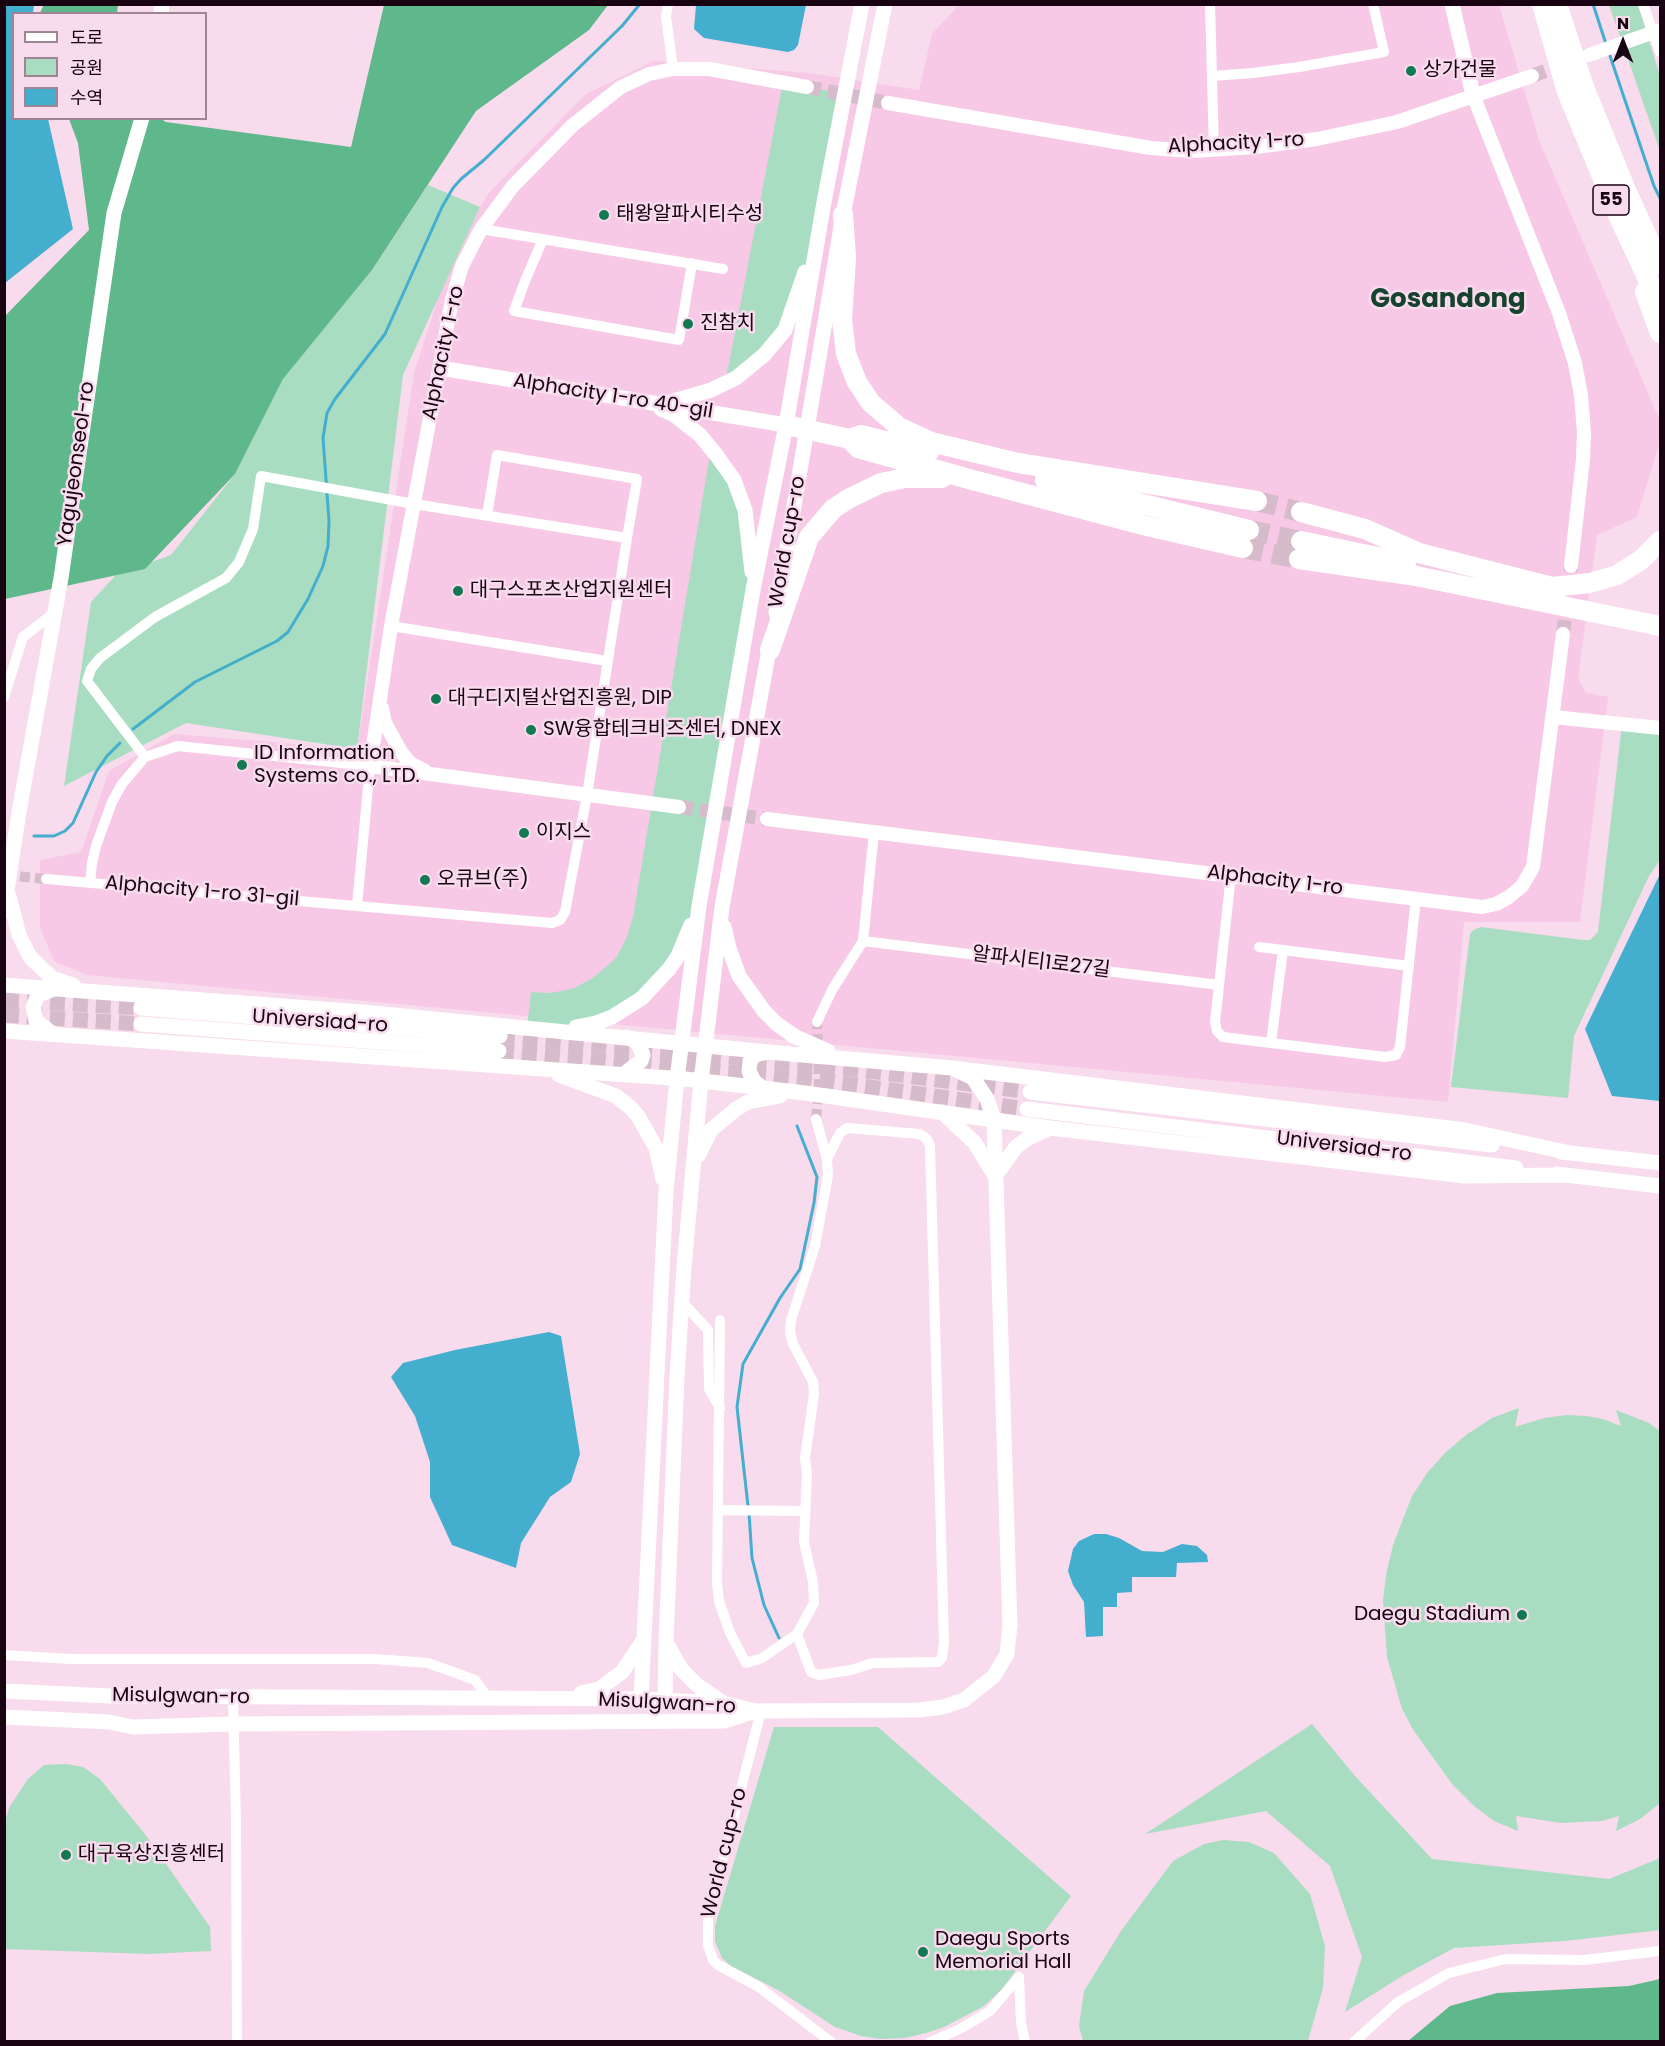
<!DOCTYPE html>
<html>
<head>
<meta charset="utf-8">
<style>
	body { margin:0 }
	#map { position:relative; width:1665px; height:2046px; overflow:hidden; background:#f8dbec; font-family:Poppins,"Noto Sans KR",sans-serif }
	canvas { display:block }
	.frame { position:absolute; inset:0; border:6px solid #180311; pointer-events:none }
	.legend { position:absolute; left:12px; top:12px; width:195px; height:108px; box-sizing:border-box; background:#f8dbec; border:2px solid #9e8594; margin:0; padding:8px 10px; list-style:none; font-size:18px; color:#180311 }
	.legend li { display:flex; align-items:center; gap:12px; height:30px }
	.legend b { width:30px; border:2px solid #9e8594 }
	.north { position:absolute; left:1593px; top:12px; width:60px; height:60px; -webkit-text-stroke:4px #f8dbec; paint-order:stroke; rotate:0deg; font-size:16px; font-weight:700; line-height:24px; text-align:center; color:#180311 }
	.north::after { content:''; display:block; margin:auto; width:21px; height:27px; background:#180311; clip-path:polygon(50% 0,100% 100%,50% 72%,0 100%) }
</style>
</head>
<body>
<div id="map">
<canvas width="1665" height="2046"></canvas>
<div class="frame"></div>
<ul class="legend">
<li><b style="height:8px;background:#fff"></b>도로</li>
<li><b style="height:16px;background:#a9ddc1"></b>공원</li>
<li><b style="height:16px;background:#43aece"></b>수역</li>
</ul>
<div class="north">N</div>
</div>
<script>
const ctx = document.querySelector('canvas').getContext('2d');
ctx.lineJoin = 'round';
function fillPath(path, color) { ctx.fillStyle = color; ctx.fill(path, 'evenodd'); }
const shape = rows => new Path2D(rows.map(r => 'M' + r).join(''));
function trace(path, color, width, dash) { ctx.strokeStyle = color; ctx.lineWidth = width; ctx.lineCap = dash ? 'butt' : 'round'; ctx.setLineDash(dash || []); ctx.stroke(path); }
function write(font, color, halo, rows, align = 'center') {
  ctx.font = font + ' Poppins,"Noto Sans KR",sans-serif'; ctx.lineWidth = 5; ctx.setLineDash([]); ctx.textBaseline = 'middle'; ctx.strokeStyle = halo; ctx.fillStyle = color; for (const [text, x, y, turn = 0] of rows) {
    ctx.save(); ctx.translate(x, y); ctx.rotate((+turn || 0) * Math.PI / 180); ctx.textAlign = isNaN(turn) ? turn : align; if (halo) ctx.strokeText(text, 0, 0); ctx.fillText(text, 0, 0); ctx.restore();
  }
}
const built = shape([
	[959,5,1499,5,1539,140,1660,421,1660,441,1637,517,1597,535,1578,679,1586,693,1608,697,1580,922,1464,922,1448,1102,87,975,54,961,40,928,40,860,81,852,109,771,174,734,357,749,414,373,452,255,488,194,586,94,654,61,809,73,919,90,932,34]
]);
const green = shape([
	[1609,5,1638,5,1660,76,1660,151],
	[783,82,845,94,819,230,785,330,725,384],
	[428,185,480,207,403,375,357,749,186,723,64,786,91,602,116,575,171,555,235,474,283,379,372,270],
	[711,448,734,480,752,575,699,906,669,969,596,1023,527,1028,531,992,550,993,572,989,593,978,616,958,626,939,633,917],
	[1622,724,1660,728,1660,860,1649,876,1574,1036,1568,1098,1451,1087,1470,934,1473,930,1481,927,1583,940,1590,940,1598,932],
	[1519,1408,1515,1427,1544,1418,1567,1415,1587,1416,1603,1419,1621,1426,1616,1410,1649,1423,1660,1431,1660,1803,1640,1819,1616,1831,1619,1816,1602,1821,1561,1823,1516,1816,1518,1831,1494,1821,1474,1806,1452,1784,1414,1731,1402,1709,1387,1657,1383,1601,1386,1575,1393,1545,1412,1496,1427,1473,1445,1453,1466,1435,1492,1418],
	[1312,1724,1355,1776,1432,1859,1609,1879,1660,1858,1660,1930,1565,1941,1454,1948,1402,1976,1345,2012,1362,1957,1330,1866,1266,1811,1145,1834],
	[774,1727,878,1727,1071,1896,1002,1989,984,2006,944,2027,926,2033,905,2038,880,2039,861,2036,835,2027,778,1990,731,1966,722,1958,715,1941,715,1926],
	[66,1764,83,1767,100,1779,148,1838,210,1927,211,1951,148,1954,5,1949,4,1824,10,1806,28,1779,44,1765],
	[1223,1840,1249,1842,1274,1853,1310,1894,1325,1946,1323,1988,1308,2041,1083,2041,1079,2026,1084,1991,1121,1931,1173,1861,1204,1844]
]);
const forest = shape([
	[44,4,118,4,118,5,117,13,40,13],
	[384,5,608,5,589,30,476,111,372,270,283,379,235,474,145,569,5,599,4,317,89,230,78,143,69,119,161,119,166,122,351,147],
	[1660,1979,1660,2041,1408,2041,1450,2006,1497,1993,1629,1986]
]);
const water = shape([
	[5,4,34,5,33,13,14,14,14,118,48,119,73,229,5,283],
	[696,5,806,5,798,45,794,50,788,52,704,38,694,29],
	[1660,874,1660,1101,1612,1096,1585,1029],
	[549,1332,561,1336,580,1454,571,1482,550,1497,521,1543,516,1568,452,1545,430,1497,430,1462,415,1416,391,1377,403,1363,455,1350],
	[1094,1534,1106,1534,1119,1538,1142,1551,1163,1552,1182,1544,1197,1546,1207,1555,1208,1562,1177,1563,1176,1577,1132,1577,1132,1592,1117,1593,1117,1607,1103,1607,1103,1636,1086,1637,1084,1602,1073,1585,1068,1571,1073,1549,1079,1541]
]);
const stream = shape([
	[1593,4,1606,44],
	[1609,53,1654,186,1660,198],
	[133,729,195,682,277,641,288,632,308,599,323,566,328,546,329,521,323,438,327,413,335,399,385,334,442,207,453,188,461,179,484,160,622,26,640,4],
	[34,836,54,836,65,831,73,823,96,772,107,756,120,743],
	[748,1506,737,1407,743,1364,780,1298,800,1269,814,1203,817,1177,797,1126],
	[749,1513,752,1558,764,1605,779,1638]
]);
const minorTunnel = shape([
	[5,875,46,879],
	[816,1119,819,1088,817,1022]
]);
const tertiaryTunnel = shape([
	[1532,76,1567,63],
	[807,87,888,103],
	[1563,634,1571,566],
	[679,807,767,819]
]);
const secondaryTunnel = shape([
	[4,1000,141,1008],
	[4,1015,141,1024],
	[500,1036,822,1065,1030,1092],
	[499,1051,821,1080,1027,1109]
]);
const motorwayTunnel = shape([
	[1257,501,1301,512],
	[1249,530,1301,541],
	[1243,548,1299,559]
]);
const minor = shape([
	[668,4,666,16,673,69],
	[1210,4,1214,150],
	[1643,4,1660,52],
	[1212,76,1253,73,1299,67,1384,52,1373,4],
	[481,229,723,269],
	[543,239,525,281,514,311,679,340,692,263],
	[487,515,497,455,637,479,627,538],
	[391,626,607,661],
	[4,697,23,637,54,613],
	[1231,875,1215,1022,1217,1031,1223,1037,1271,1043,1385,1057,1396,1055,1400,1047,1416,898],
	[46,879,552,923,560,920,565,912,587,795,627,538,414,504,261,476,253,529,239,562,226,578,155,617,100,658,91,669,87,681,145,757],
	[90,883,92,863,96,846,112,802,122,784,145,757,178,746,370,766,357,906],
	[863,941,1219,985],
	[1259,947,1283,950],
	[817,1022,832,990,863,941,874,832],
	[1271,1043,1283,950,1409,966],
	[816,1119,827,1159,828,1175,815,1246,791,1320,790,1332,793,1344,813,1382,814,1394,805,1458,807,1473,804,1542,813,1582,814,1603,797,1634,811,1672,819,1675,851,1670,873,1663,938,1662,942,1658,944,1642,930,1146,927,1139,920,1134,847,1128,840,1133,827,1159],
	[683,1298,685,1305,708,1330,709,1389,720,1408],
	[720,1320,717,1583,719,1601,730,1633,746,1663,762,1658,797,1634],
	[718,1510,805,1511],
	[4,1655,71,1659,375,1659,428,1663,475,1680,489,1699],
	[233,1697,236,1821,237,2042],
	[761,1711,708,1917,708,1945,713,1960,718,1965,759,1987,831,2042],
	[1019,1977,1021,2023,1025,2042],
	[930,2042,960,2029,990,2011,1019,1977],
	[1354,2042,1398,2002,1449,1973,1506,1959,1584,1960,1660,1951]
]);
const tertiary = shape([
	[1589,55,1660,30],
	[1473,95,1559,313,1575,363,1581,395,1584,433,1583,459,1571,566],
	[888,103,1151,148,1193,151,1256,147,1317,139,1397,122,1532,76],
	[382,708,385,723,401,752,410,763,425,771],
	[1553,717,1660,728],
	[679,807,370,766,391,626,452,300,462,266,481,229,513,186,573,125,621,87,649,74,673,69,709,69,807,87],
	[767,819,1482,907,1496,904,1509,897,1522,886,1533,867,1563,634]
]);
const secondary = shape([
	[1452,4,1473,95],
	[161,14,162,4],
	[440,368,786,425],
	[667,403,711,390,736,378,764,355,785,330,805,272],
	[661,409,673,414,700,435,717,456,734,480,745,510,752,572],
	[776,613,843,215,885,4],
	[9,896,19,935,30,957,52,978,73,985],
	[4,911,19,812,61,578,114,213,142,118],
	[724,927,729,948,739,976,764,1011,777,1024,794,1036,828,1051],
	[4,985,363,1012,768,1052,952,1068,1465,1130,1570,1153],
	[141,1008,500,1036],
	[141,1024,499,1051],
	[576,1027,596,1023,612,1017,642,998,669,969,678,956,691,925],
	[4,1031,685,1079,805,1093,1050,1128,1465,1176,1565,1175],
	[53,1034,36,1021,33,1007,38,995,54,989],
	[624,1074,641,1061,643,1055,638,1043,627,1037],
	[559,1075,616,1096,630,1107,638,1116,656,1148,663,1179],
	[764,1089,754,1081,749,1071,750,1061,755,1055,768,1052],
	[1030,1092,1492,1145],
	[1027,1109,1516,1168],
	[942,1112,975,1143,995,1176],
	[1561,1152,1660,1163],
	[698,1156,711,1130,736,1109,748,1102,780,1096],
	[1557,1174,1660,1186],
	[995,1176,1016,1147,1027,1139,1050,1128],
	[667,1644,681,1669,697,1685,723,1703],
	[4,1691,110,1696,641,1699,723,1703,755,1711,919,1710,943,1707,964,1700,994,1676,1007,1654,1010,1625,994,1119,987,1099,973,1078,952,1068],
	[581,1693,599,1689,622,1672,643,1641],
	[641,1699,666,1191,677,1079,699,906,753,590,786,425,824,202,862,4],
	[665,1701,666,1642,677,1376,684,1267,701,1081,722,907,771,639],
	[4,1717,109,1722,133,1727,233,1724,724,1721,755,1711]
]);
const motorway = shape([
	[1542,4,1567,92,1617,213,1660,305],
	[1557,4,1584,87,1626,190,1660,265],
	[843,215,846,257,842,320,846,354,857,382,871,403,899,427,931,442,1018,463,1257,501],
	[1645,292,1660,333],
	[786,425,850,439,858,448,969,479,1147,526,1243,548],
	[850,439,861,435,929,452],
	[1045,480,1249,530],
	[1301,512,1365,529,1419,553,1552,587,1590,583,1617,575,1641,560,1660,541],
	[1301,541,1406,563],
	[1299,559,1416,576,1660,626],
	[770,650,809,537,833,509,848,499,881,483,905,478,942,478]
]);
const markers = [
	[1411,71,6,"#137952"],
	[604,215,6,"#137952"],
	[688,324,6,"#137952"],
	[458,591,6,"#137952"],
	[436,699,6,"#137952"],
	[531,730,6,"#137952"],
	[242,765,6,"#137952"],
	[524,833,6,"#137952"],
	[425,880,6,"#137952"],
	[1522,1615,6,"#137952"],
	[66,1855,6,"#137952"],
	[923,1952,6,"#137952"]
];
const shields = [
	[1611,200,36]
];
const shieldNames = [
	["55",1611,200]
];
const poiNames = [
	["상가건물",1423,71],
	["태왕알파시티수성",616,215],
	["진참치",700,324],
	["대구스포츠산업지원센터",470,591],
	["대구디지털산업진흥원, DIP",448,699],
	["SW융합테크비즈센터, DNEX",543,730],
	["ID Information",254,754],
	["Systems co., LTD.",254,777],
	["이지스",536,833],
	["오큐브(주)",437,880],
	["Daegu Stadium",1510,1615,"right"],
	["대구육상진흥센터",78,1855],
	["Daegu Sports",935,1940],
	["Memorial Hall",935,1963]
];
const streetNames = [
	["Alphacity 1-ro",1236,144,-3],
	["Alphacity 1-ro",444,353,-78],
	["Alphacity 1-ro 40-gil",613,397,9],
	["Yagujeonseol-ro",77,464,-82],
	["World cup-ro",788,542,-80],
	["Alphacity 1-ro",1275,881,7],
	["Alphacity 1-ro 31-gil",202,892,5],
	["알파시티1로27길",1041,963,7],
	["Universiad-ro",320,1022,4],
	["Universiad-ro",1344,1147,7],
	["Misulgwan-ro",181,1697,1],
	["Misulgwan-ro",667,1704,3],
	["World cup-ro",725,1853,-76]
];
const districtNames = [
	["Gosandong",1448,300]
];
fillPath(built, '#f7c9e6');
fillPath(green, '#a9ddc1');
fillPath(forest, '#5fb78c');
fillPath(water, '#43aece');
trace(stream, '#43aece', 3);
trace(minorTunnel, '#d6bbcb', 10, [10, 5]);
trace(tertiaryTunnel, '#d6bbcb', 14, [14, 7]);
trace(secondaryTunnel, '#d6bbcb', 15, [15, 8]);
trace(motorwayTunnel, '#d6bbcb', 20, [20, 10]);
trace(minor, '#fff', 10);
trace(tertiary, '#fff', 14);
trace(secondary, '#fff', 15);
trace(motorway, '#fff', 20);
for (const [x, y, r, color] of markers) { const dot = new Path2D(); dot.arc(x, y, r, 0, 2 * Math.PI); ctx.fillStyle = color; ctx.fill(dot); trace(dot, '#f8dbec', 2); }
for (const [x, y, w] of shields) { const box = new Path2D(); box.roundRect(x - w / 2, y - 15, w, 30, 4.5); ctx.fillStyle = '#f8dbec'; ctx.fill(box); trace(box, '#180311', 1.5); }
write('bold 18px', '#180311', null, shieldNames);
write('20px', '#180311', '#f8dbec', poiNames, 'left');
write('20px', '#180311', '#f8dbec', streetNames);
write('bold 26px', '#16422f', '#f8dbec', districtNames);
</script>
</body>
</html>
